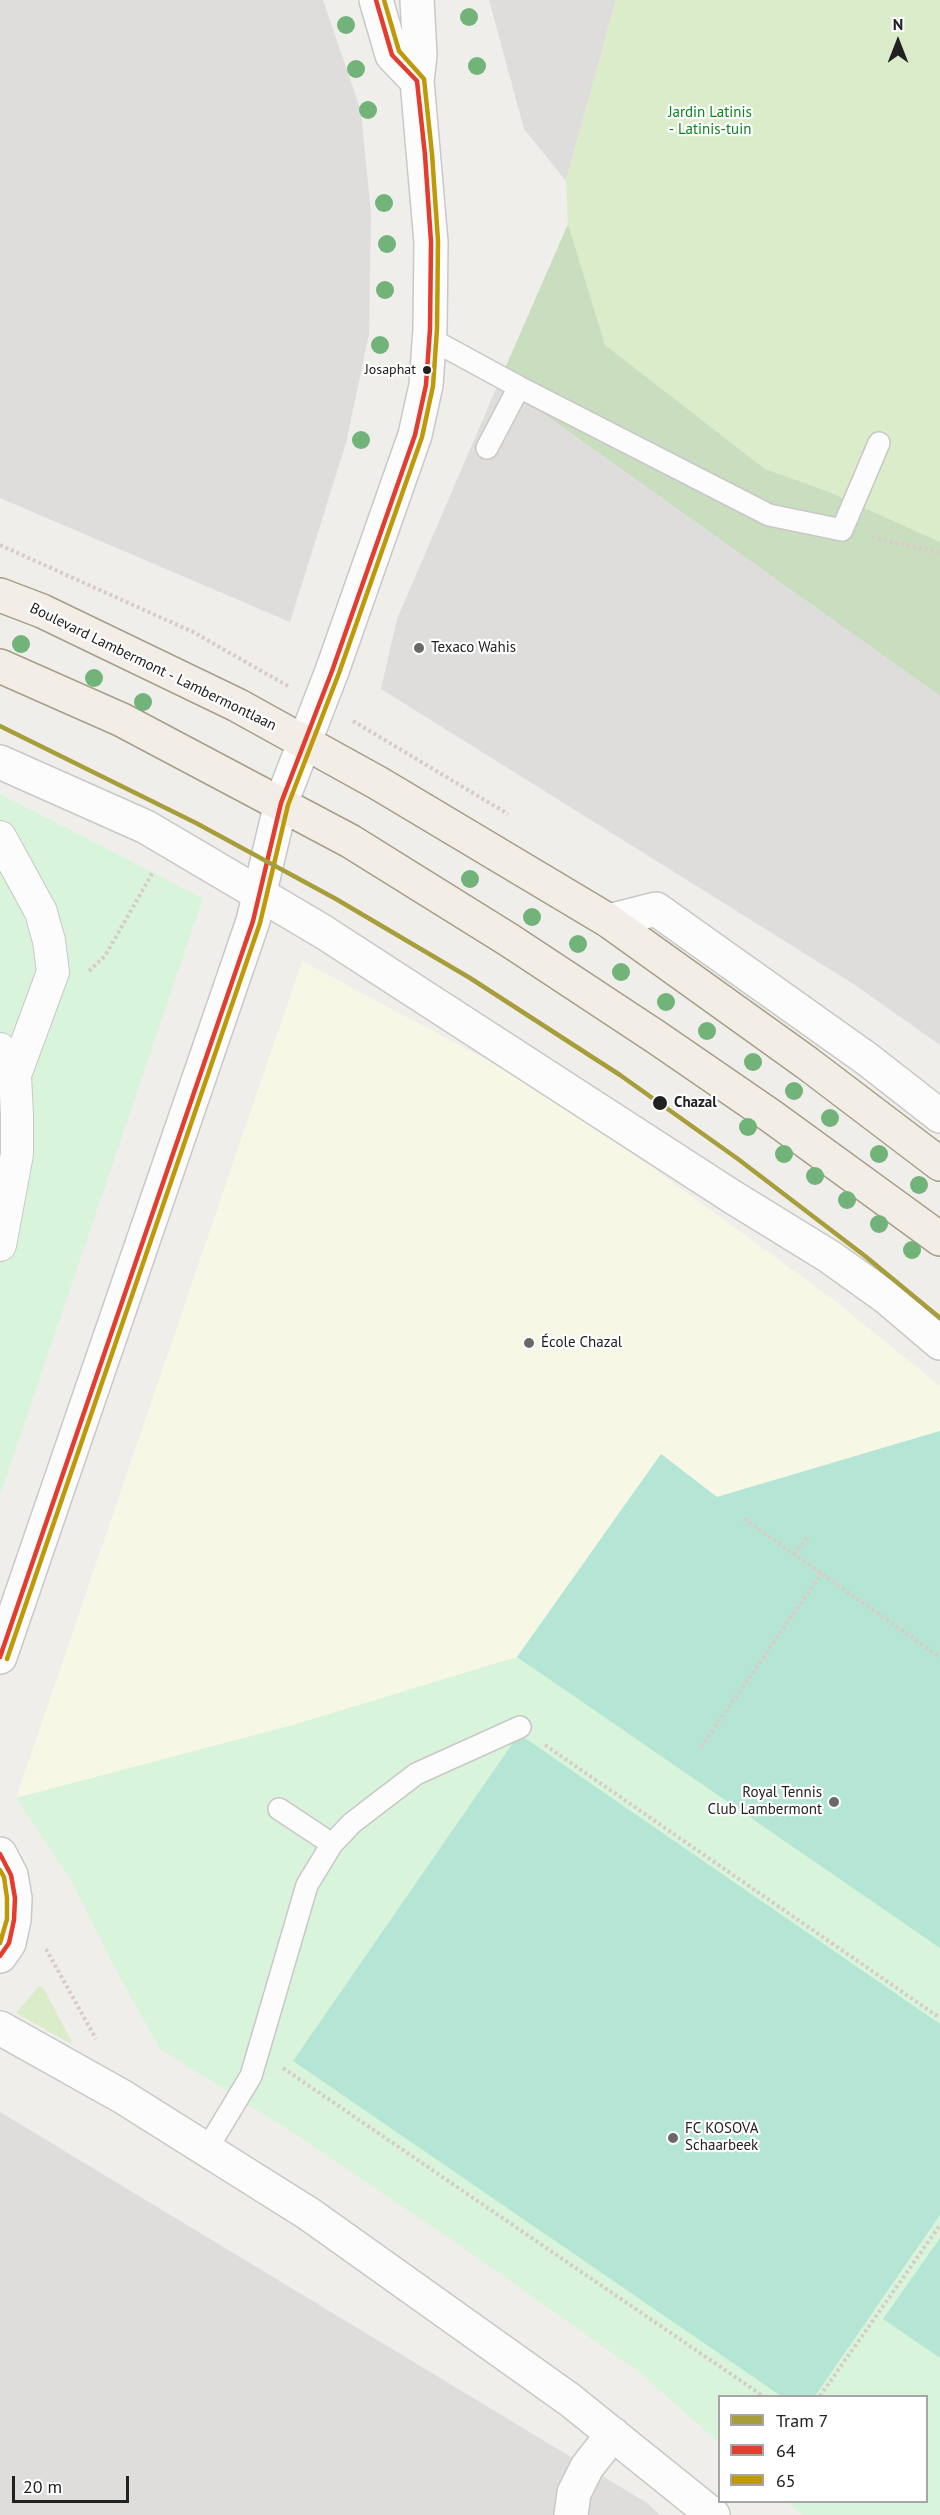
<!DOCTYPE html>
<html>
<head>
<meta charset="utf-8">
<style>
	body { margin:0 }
	#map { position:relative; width:940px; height:2515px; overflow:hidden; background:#efeeea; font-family:"PT Sans",sans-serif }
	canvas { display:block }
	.legend { position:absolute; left:718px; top:2395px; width:210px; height:108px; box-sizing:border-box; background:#fff; border:2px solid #a6a6a6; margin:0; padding:8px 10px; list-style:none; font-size:18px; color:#212121 }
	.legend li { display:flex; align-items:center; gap:12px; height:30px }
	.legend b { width:30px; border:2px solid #a6a6a6 }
	.north { position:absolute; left:868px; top:12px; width:60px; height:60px; -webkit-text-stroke:4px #fff; paint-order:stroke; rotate:0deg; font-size:16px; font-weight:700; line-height:24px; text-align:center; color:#212121 }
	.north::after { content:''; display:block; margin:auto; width:21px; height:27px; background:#212121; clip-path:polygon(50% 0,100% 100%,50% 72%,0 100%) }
	.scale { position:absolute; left:12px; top:2476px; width:117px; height:27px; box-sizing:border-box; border:3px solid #212121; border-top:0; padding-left:8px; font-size:18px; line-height:21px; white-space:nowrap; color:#212121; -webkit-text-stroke:4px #fff; paint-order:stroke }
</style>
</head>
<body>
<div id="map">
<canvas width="940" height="2515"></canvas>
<ul class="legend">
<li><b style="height:8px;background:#a79d3a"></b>Tram 7</li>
<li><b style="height:8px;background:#e43c2e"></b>64</li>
<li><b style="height:8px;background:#be9a08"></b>65</li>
</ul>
<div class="north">N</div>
<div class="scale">20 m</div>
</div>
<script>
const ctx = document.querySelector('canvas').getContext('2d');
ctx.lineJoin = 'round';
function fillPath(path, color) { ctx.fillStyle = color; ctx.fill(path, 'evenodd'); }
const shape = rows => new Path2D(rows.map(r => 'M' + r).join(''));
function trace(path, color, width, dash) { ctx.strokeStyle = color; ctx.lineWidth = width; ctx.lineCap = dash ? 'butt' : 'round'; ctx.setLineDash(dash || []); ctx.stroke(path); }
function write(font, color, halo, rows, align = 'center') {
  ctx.font = font + ' "PT Sans",sans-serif'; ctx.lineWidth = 4.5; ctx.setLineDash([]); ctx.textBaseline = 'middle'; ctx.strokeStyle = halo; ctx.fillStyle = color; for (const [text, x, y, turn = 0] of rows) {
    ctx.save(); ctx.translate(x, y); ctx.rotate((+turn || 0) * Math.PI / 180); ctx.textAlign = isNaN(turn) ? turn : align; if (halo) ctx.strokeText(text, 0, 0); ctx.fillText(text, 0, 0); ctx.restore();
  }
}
const residential = shape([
	[0,0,323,0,361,111,371,214,369,334,346,443,290,622,0,498],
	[489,0,616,0,566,181,524,129],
	[499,382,940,696,940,1045,855,985,381,689,397,619],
	[0,2112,647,2503,660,2515,0,2515]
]);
const education = shape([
	[302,961,517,1076,650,1166,834,1300,940,1386,940,1431,717,1497,661,1454,517,1657,293,1725,16,1798]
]);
const grass = shape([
	[616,0,940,0,940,542,827,491,765,469,605,345,568,224,566,181],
	[39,1986,44,1989,72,2042,70,2043,16,2013]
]);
const forest = shape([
	[568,224,605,345,765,469,827,491,940,542,940,696,499,382]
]);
const park = shape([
	[0,794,203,898,0,1495],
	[940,1431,940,2515,802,2515,787,2502,926,2502,926,2396,720,2396,719,2443,639,2372,455,2242,290,2131,160,2049,116,1970,72,1882,16,1798,293,1725,517,1657,661,1454,717,1497]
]);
const pitch = shape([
	[940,1431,940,1948,517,1657,661,1454,717,1497],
	[519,1734,940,2024,940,2215,815,2396,781,2396,293,2061],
	[940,2238,940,2358,883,2319]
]);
const path = shape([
	[872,537,940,553],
	[0,545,193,632,288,686],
	[353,721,508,814],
	[89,971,105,956,153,872],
	[744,1519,940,1657],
	[794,1554,808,1537],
	[545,1745,940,2018],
	[701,1747,822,1573],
	[46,1949,96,2039],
	[283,2068,763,2396],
	[820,2396,940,2225]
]);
const service = shape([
	[429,338,519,387,487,448],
	[519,387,769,515,842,530,879,443],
	[279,1809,332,1844],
	[207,2149,251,2076,307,1885,332,1844,352,1823,416,1774,520,1727]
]);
const pedestrian = shape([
	[0,837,41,912,49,941,53,972,15,1075],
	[0,1049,15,1075,17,1115,17,1154,0,1245]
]);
const minor = shape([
	[0,762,146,827,322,931,731,1196,830,1257,886,1297,940,1343],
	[609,921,656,909,867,1059,940,1116],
	[0,2028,123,2097,309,2214,570,2400,713,2515],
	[571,2515,574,2493,587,2467,613,2434]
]);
const tertiary = shape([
	[376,0,392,55,417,81],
	[0,1657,253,921,281,803,332,671,415,435,426,385,430,329,431,242,417,81,420,55,417,0],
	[0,1854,11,1875,15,1898,14,1920,9,1943,0,1956]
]);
const primary = shape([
	[0,595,42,611,237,705,378,783,609,921,807,1063,940,1164],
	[0,666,122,720,350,841,509,940,656,1037,771,1116,940,1239]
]);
const bus1 = shape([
	[0,1657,253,921,281,803,332,671,415,435,426,385,430,329,431,242,425,155,417,81,392,55,376,0],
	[0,1854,11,1875,15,1898,14,1920,9,1943,0,1956]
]);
const bus2 = shape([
	[7,1659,260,923,288,805,339,673,422,437,433,386,437,329,438,241,432,154,424,79,399,51,384,0],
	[0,1870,4,1877,7,1898,7,1919,0,1943]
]);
const tram1 = shape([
	[0,726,196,823,336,899,470,978,620,1075,738,1159,865,1256,940,1318]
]);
const trees = [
	[469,17],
	[346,25],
	[477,66],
	[356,69],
	[368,110],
	[384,203],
	[387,244],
	[385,290],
	[380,345],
	[361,440],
	[21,644],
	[94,678],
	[143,702],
	[470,879],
	[532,917],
	[578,944],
	[621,972],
	[666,1002],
	[707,1031],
	[753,1062],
	[794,1091],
	[830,1118],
	[748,1127],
	[784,1154],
	[879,1154],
	[815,1176],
	[919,1185],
	[847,1200],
	[879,1224],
	[912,1250]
];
const markers = [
	[427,370,5,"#212121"],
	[419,648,6,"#696967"],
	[660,1103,8,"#212121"],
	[529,1343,6,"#696967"],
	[834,1802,6,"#696967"],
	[673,2138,6,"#696967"]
];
const busNames = [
	["Josaphat",416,370]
];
const parkNames = [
	["Jardin Latinis",710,113],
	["- Latinis-tuin",710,130]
];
const poiNames = [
	["Texaco Wahis",431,648],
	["École Chazal",541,1343],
	["Royal Tennis",822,1793,"right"],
	["Club Lambermont",822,1810,"right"],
	["FC KOSOVA",685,2129],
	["Schaarbeek",685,2146]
];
const streetNames = [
	["Boulevard Lambermont - Lambermontlaan",153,667,26]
];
const stopNames = [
	["Chazal",674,1103]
];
fillPath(residential, '#dedddb');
fillPath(education, '#f7f7e6');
fillPath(grass, '#daecc9');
fillPath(forest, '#c8debf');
fillPath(park, '#d8f5db');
fillPath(pitch, '#b5e6d5');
trace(service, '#c8c8c6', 24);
trace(pedestrian, '#c8c8c6', 34);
trace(minor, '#c8c8c6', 36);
trace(tertiary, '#c8c8c6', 36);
trace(primary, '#a69e85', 36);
trace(path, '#d8cbc8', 4, [3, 3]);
trace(service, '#fdfcfc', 21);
trace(pedestrian, '#fdfcfc', 32);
trace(minor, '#fdfcfc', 33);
trace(tertiary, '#fdfcfc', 33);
trace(primary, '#f2ede6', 33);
trace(bus1, '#e43c2e', 4.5);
trace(bus2, '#be9a08', 4.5);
trace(tram1, '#a79d3a', 4.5);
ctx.fillStyle = '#72b37a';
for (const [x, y] of trees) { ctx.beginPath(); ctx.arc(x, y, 9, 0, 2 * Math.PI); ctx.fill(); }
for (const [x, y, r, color] of markers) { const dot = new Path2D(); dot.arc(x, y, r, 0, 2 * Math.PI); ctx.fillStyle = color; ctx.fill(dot); trace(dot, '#fff', 2); }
write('14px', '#212121', '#fff', busNames, 'right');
write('15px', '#0b831e', '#fff', parkNames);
write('15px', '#212121', '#fff', poiNames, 'left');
write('15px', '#212121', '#fff', streetNames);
write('bold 15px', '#212121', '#fff', stopNames, 'left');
</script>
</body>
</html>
